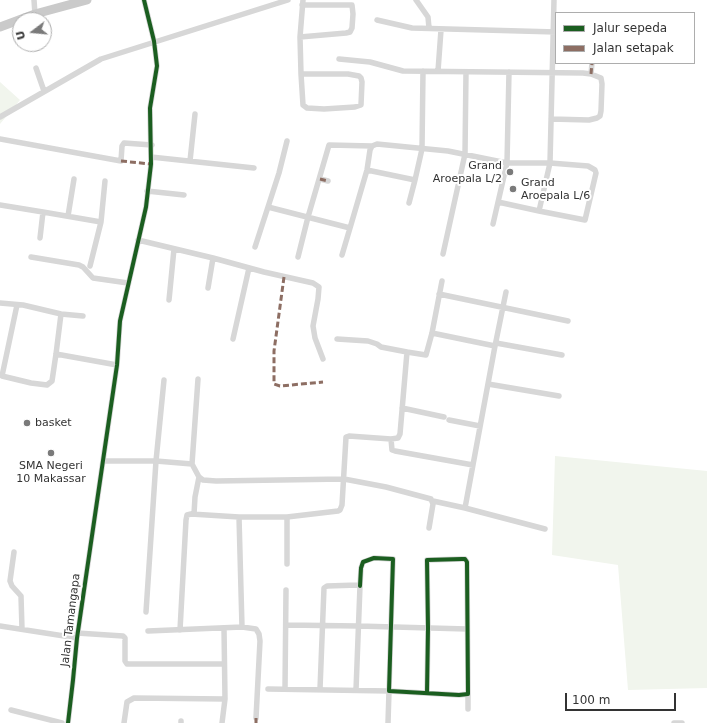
<!DOCTYPE html>
<html>
<head>
<meta charset="utf-8">
<style>
	body { margin:0 }
	#map { position:relative; width:707px; height:723px; overflow:hidden; background:#fff; font-family:"DejaVu Sans",sans-serif }
	canvas { display:block }
	.legend { position:absolute; left:555px; top:12px; width:140px; height:52px; box-sizing:border-box; background:#fff; border:1px solid #adadad; margin:0; padding:5px 7px; list-style:none; font-size:12px; color:#333 }
	.legend li { display:flex; align-items:center; gap:8px; height:20px }
	.legend b { width:20px; border:1px solid #adadad }
	.north { position:absolute; left:12px; top:12px; width:40px; height:40px; box-sizing:border-box; background:#fff; border:1px solid #adadad; border-radius:50%; rotate:254deg; font-size:11px; font-weight:700; line-height:16px; text-align:center; color:#333 }
	.north::after { content:''; display:block; margin:auto; width:14px; height:18px; background:#7a7a7a; clip-path:polygon(50% 0,100% 100%,50% 72%,0 100%) }
	.scale { position:absolute; left:565px; top:693px; width:111px; height:18px; box-sizing:border-box; border:2px solid #333; border-top:0; padding-left:5px; font-size:12px; line-height:14px; white-space:nowrap; color:#333; -webkit-text-stroke:3px #fff; paint-order:stroke }
</style>
</head>
<body>
<div id="map">
<canvas width="707" height="723"></canvas>
<ul class="legend">
<li><b style="height:5px;background:#1b5e20"></b>Jalur sepeda</li>
<li><b style="height:5px;background:#8d6e63"></b>Jalan setapak</li>
</ul>
<div class="north">U</div>
<div class="scale">100 m</div>
</div>
<script>
const ctx = document.querySelector('canvas').getContext('2d');
ctx.lineJoin = 'round';
function fillPath(path, color) { ctx.fillStyle = color; ctx.fill(path, 'evenodd'); }
const shape = rows => new Path2D(rows.map(r => 'M' + r).join(''));
function trace(path, color, width, dash) { ctx.strokeStyle = color; ctx.lineWidth = width; ctx.lineCap = dash ? 'butt' : 'round'; ctx.setLineDash(dash || []); ctx.stroke(path); }
function write(font, color, halo, rows, align = 'center') {
  ctx.font = font + ' "DejaVu Sans",sans-serif'; ctx.lineWidth = 4; ctx.setLineDash([]); ctx.textBaseline = 'middle'; ctx.strokeStyle = halo; ctx.fillStyle = color; for (const [text, x, y, turn = 0] of rows) {
    ctx.save(); ctx.translate(x, y); ctx.rotate((+turn || 0) * Math.PI / 180); ctx.textAlign = isNaN(turn) ? turn : align; if (halo) ctx.strokeText(text, 0, 0); ctx.fillText(text, 0, 0); ctx.restore();
  }
}
const green = shape([
	[0,82,20,100,0,124],
	[555,456,707,471,707,688,628,690,618,565,552,555]
]);
const minor = shape([
	[34,0,35,14],
	[416,0,428,17,429,28],
	[377,20,412,28,556,32],
	[300,37,346,33,350,32,352,28,353,14,352,5,302,5],
	[339,59,370,62,403,71,583,73,591,74,601,78,602,84,601,111,600,116,597,118,589,120,551,119],
	[36,68,44,91],
	[438,71,441,30],
	[301,74,348,74,359,76,361,78,362,82,361,105,355,107,324,109,307,108,303,105,301,74,300,37,303,0],
	[591,74,592,63],
	[0,117,101,59,288,0],
	[0,139,121,161,122,146,124,143,152,145],
	[151,157,254,168],
	[190,161,195,114],
	[367,170,415,180],
	[320,179,328,181],
	[147,191,184,195],
	[498,202,539,211,550,163,554,0],
	[409,203,415,180,422,149,423,71],
	[0,205,43,212,40,238],
	[268,207,279,173,287,141],
	[43,212,101,222,90,266],
	[68,216,74,179],
	[101,222,105,181],
	[493,224,507,163,509,72],
	[138,240,213,258,208,288],
	[255,247,268,207,350,228,367,170,370,150,372,146,377,144,448,151,507,163,550,163,588,166,595,170,596,173,585,220,539,211],
	[443,254,465,154,466,72],
	[342,255,350,228],
	[31,257,79,265,83,267,93,278,128,283],
	[298,257,308,217,329,145,372,146],
	[213,258,264,272,313,283,319,287,318,299,313,326,315,338,323,359],
	[439,294,568,321],
	[169,300,174,249],
	[0,303,23,305,61,314,83,316],
	[17,305,2,376,31,383,47,385,52,381,56,354,61,314],
	[432,333,495,346,465,508],
	[233,339,249,268],
	[496,343,562,355],
	[495,346,506,292],
	[407,352,426,355,432,333,442,281],
	[56,354,117,365],
	[198,379,192,464,199,477,203,480,216,481,344,479,386,487,431,499,433,504,429,528],
	[488,384,559,396],
	[402,408,444,417],
	[449,420,480,426],
	[391,439,392,450,395,451,473,465],
	[103,461,156,461,192,464],
	[433,501,465,508,545,529],
	[194,514,195,497,199,477],
	[239,517,287,517,338,511,340,510,342,505,346,437,349,436,391,439,398,438,400,434,407,352,381,347,377,344,368,341,337,339],
	[287,517,287,564],
	[14,552,10,581,12,586,21,596,22,629],
	[360,586,361,568,363,562,374,558,393,559,389,691,459,695,468,694,467,562,465,559,462,559,427,560,428,628,427,693],
	[146,612,156,461,164,380],
	[286,625,358,626,467,629],
	[0,626,77,638],
	[180,630,186,520,187,515,191,514,239,517,242,627],
	[148,631,242,627,256,629,259,634,260,641,256,718],
	[77,633,123,636,125,638,125,661,127,664,224,664],
	[268,689,389,691,388,723],
	[285,689,286,590],
	[320,689,324,588,327,586,358,585,360,586,356,690],
	[468,709,468,694],
	[11,710,62,723],
	[68,723,73,680,77,638,117,365,120,321,146,207,151,164,150,108,157,66,154,41,144,0],
	[124,723,127,702,134,698,225,699],
	[181,723,181,721],
	[222,723,225,699,224,628],
	[674,723,682,723]
]);
const primary = shape([
	[0,27,35,14,87,0]
]);
const quiet = shape([
	[591,74,592,63],
	[121,161,151,164],
	[320,179,328,181],
	[284,277,274,351,274,384,280,386,323,382],
	[256,723,256,718]
]);
const cycleway = shape([
	[360,586,361,568,363,562,374,558,393,559,389,691,459,695,468,694,467,562,465,559,462,559,427,560,428,628,427,693],
	[68,723,73,680,77,638,117,365,120,321,146,207,151,164,150,108,157,66,154,41,144,0]
]);
const markers = [
	[510,172,4,"#7a7a7a"],
	[513,189,4,"#7a7a7a"],
	[27,423,4,"#7a7a7a"],
	[51,453,4,"#7a7a7a"]
];
const poiNames = [
	["Grand",502,166,"right"],
	["Aroepala L/2",502,179,"right"],
	["Grand",521,183],
	["Aroepala L/6",521,196],
	["basket",35,423],
	["SMA Negeri",51,466,"center"],
	["10 Makassar",51,479,"center"]
];
const streetNames = [
	["Jalan Tamangapa",71,620,-83]
];
fillPath(green, '#f1f5ed');
trace(minor, '#d7d7d7', 5.5);
trace(primary, '#cacaca', 9);
trace(quiet, '#8d6e63', 3, [6, 3]);
trace(cycleway, '#1b5e20', 4);
for (const [x, y, r, color] of markers) { const dot = new Path2D(); dot.arc(x, y, r, 0, 2 * Math.PI); ctx.fillStyle = color; ctx.fill(dot); trace(dot, '#fff', 1.5); }
write('11px', '#333', '#fff', poiNames, 'left');
write('11px', '#333', '#fff', streetNames);
</script>
</body>
</html>
